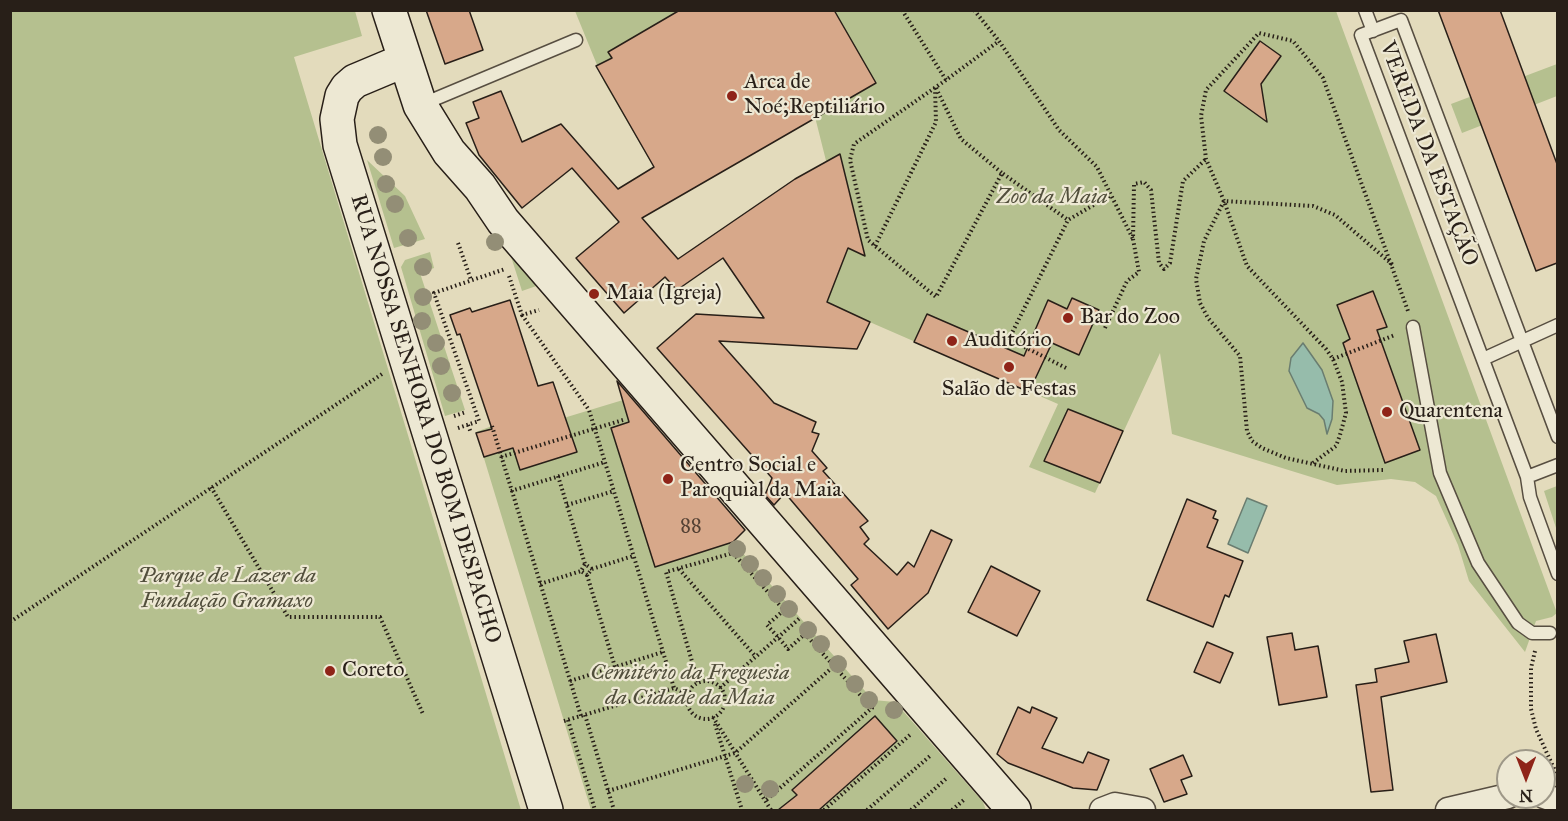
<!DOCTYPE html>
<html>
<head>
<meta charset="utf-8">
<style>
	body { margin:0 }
	#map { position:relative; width:1568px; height:821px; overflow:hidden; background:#e3dbbc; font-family:"IM FELL Great Primer",serif }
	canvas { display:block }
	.frame { position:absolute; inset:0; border:12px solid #281f18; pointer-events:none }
	.north { position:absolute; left:1496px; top:749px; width:60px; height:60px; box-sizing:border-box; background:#ede8d3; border:2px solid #9e9888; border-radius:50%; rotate:180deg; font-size:16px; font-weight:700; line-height:24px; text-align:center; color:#281f18 }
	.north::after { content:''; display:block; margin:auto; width:21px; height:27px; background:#8f2418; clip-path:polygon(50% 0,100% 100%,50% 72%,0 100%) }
</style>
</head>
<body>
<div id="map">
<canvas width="1568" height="821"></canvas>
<div class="frame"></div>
<div class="north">N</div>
</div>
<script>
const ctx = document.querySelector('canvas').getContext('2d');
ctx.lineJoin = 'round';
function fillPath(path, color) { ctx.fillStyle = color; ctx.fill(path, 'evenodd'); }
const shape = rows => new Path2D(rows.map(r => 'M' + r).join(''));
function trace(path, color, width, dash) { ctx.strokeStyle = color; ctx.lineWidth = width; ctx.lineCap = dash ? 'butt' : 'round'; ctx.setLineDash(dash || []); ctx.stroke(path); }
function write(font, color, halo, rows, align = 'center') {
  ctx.font = font + ' "IM FELL Great Primer",serif'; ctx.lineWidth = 4.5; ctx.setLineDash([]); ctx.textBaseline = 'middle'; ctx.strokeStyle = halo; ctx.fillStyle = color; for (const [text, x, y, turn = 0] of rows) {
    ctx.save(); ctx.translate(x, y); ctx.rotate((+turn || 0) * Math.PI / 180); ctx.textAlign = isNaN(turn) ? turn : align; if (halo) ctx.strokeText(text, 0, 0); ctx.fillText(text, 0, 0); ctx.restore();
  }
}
const green = shape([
	[10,11,355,11,362,36,294,57,521,810,11,810],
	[575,11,1336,11,1557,613,1552,617,1536,621,1525,652,1469,581,1458,545,1436,496,1415,482,1391,479,1337,485,1172,434,1160,353,1095,493,1029,467,1058,404,826,303,848,248,815,117,673,200,604,82],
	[1557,64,1557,96,1462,133,1451,104],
	[367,160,405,196,425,239,394,248],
	[507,244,542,284,522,291],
	[430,252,434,268,420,273,465,410,445,416,401,267,405,260],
	[623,400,634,442,655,566,733,542,873,700,895,702,983,802,986,810,591,810,476,432,492,426,501,437],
	[1557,486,1558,486,1557,531,1544,491]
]);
const water = shape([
	[1303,343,1322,370,1333,401,1332,419,1327,434,1324,420,1319,414,1307,408,1289,371,1291,358,1303,343],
	[1247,498,1267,506,1248,553,1228,544,1247,498]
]);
const building = shape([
	[426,10,469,10,483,50,445,64,426,10],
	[680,10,834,10,876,83,642,218,678,259,795,179,840,154,865,256,848,248,827,302,870,322,857,349,719,341,774,403,816,422,812,432,819,434,812,451,827,468,823,471,868,521,860,527,869,539,864,544,897,575,908,562,914,567,931,530,952,540,928,593,888,629,851,585,858,579,785,493,774,505,765,495,772,478,657,348,696,314,764,318,723,258,677,290,665,277,624,313,576,258,619,222,572,168,522,208,479,155,466,123,479,118,473,102,501,91,522,142,561,124,618,189,654,167,596,66,612,58,608,52,680,10],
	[1438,10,1500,10,1557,164,1557,263,1536,271,1438,10],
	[1260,41,1281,56,1261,84,1267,122,1224,91,1260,41],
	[1373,291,1387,327,1377,330,1420,450,1385,463,1343,343,1350,339,1337,305,1373,291],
	[1072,298,1099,310,1079,355,1052,343,1029,392,914,342,927,314,1024,356,1048,300,1067,309,1072,298],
	[510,300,538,386,553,382,577,452,520,470,513,448,484,457,476,433,492,429,460,334,457,335,450,315,470,308,472,312,510,300],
	[617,381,745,530,733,542,655,567,611,428,629,422,617,381],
	[1068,409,1123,431,1100,483,1044,461,1068,409],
	[1187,499,1216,511,1213,518,1218,520,1207,547,1243,561,1229,597,1225,595,1213,627,1147,600,1187,499],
	[991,566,1040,591,1017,636,968,612,991,566],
	[1292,633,1295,650,1318,646,1327,697,1279,705,1267,637,1292,633],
	[1436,634,1447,682,1381,697,1393,790,1371,792,1356,685,1377,682,1375,669,1409,662,1404,641,1436,634],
	[1207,642,1233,653,1220,683,1194,672,1207,642],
	[1018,707,1030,713,1032,707,1057,718,1042,748,1083,763,1088,752,1109,760,1097,790,1073,788,1008,763,997,754,1018,707],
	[875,716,897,741,819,810,778,810,797,795,792,790,875,716],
	[1183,755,1192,776,1181,780,1187,794,1164,802,1150,769,1183,755]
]);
const path = shape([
	[902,10,946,80,999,41,1059,130,1097,167,1133,239],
	[974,10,999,41],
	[946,80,854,144,850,160,868,240,936,297,1002,173,1068,220,1111,195],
	[936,88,961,139,1002,173],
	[458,243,471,280],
	[875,246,936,122,935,87],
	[509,276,522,315,539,310],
	[522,315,589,410,674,688],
	[1105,328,1127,281,1139,272,1133,239,1134,184,1144,182,1151,190,1159,263,1164,269,1170,263,1183,181,1206,159],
	[1333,359,1395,335],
	[1066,368,1009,339,1068,220],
	[454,416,466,412],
	[468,425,471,433],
	[492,426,581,716],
	[458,428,479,421,434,293,505,269],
	[501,457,623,420],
	[1313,463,1336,446,1340,435,1346,413,1342,382,1333,359,1326,349,1247,266,1224,201,1206,159,1201,116,1206,90,1259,33,1293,41,1323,78,1408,311],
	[1383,470,1345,471,1286,458,1262,448,1252,441,1247,431,1240,356,1208,318,1200,303,1196,279,1204,241,1224,201,1313,206,1335,215,1393,265],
	[558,476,585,564],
	[211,487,288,617,380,617,423,714],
	[511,491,605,462],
	[567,505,614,491],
	[592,569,585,564,581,571,587,575,592,569,633,556],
	[679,569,756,657],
	[587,575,615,667],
	[540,584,581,571],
	[10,622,382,374],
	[1535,651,1531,668,1531,709,1536,729,1556,773],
	[570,681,663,652],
	'687 700a19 19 0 1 1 38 0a19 19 0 1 1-38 0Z',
	[698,682,666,572,733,553,784,610,767,625,778,637,788,649,805,634,872,708,765,801],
	[720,688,800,618],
	[585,715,614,810],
	[713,717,771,810],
	[568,720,595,810],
	[564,721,674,688,687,694],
	[715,724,742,810],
	[608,791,735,753,834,666],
	[824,810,911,734],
	[867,810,930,756],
	[911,810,948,777],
	[952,810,965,799]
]);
const lane = shape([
	[1365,10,1373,31],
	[423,104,576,40],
	[1413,327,1440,473,1478,563,1518,623,1532,633,1550,633],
	[1483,359,1558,325],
	[1558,437,1401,20,1361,35,1527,477,1558,465],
	[1527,477,1530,497,1558,574]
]);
const street = shape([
	[1544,796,1558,801],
	[1102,810,1115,805,1143,810],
	[1448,810,1508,796]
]);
const secondary = shape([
	[389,10,420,105,449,152,480,187,503,221,1014,810],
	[405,60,355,81,347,88,342,96,337,119,340,145,546,810]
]);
const trees = [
	[378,135],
	[383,157],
	[386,184],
	[395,204],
	[408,238],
	[495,242],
	[423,267],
	[423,297],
	[422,321],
	[436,343],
	[441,366],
	[452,393],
	[737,549],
	[750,564],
	[763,578],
	[777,594],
	[789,609],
	[808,630],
	[821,644],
	[838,664],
	[855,684],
	[869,700],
	[894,710],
	[745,784],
	[770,789]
];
const markers = [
	[732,96,6,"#8f2418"],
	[594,294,6,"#8f2418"],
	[1068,318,6,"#8f2418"],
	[952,341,6,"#8f2418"],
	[1009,367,6,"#8f2418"],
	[1387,412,6,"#8f2418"],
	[668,479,6,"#8f2418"],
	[330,671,6,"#8f2418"]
];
const numberNames = [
	["88",691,527]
];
const poiNames = [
	["Arca de",744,83],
	["Noé;Reptiliário",744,108],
	["Maia (Igreja)",606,294],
	["Bar do Zoo",1080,318],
	["Auditório",964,341],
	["Salão de Festas",1009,390,"center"],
	["Quarentena",1399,412],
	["Centro Social e",680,466],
	["Paroquial da Maia",680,491],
	["Coreto",342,671]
];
const streetNames = [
	["VEREDA DA ESTAÇÃO",1428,154,69],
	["RUA NOSSA SENHORA DO BOM DESPACHO",425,419,73]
];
const parkNames = [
	["Zoo da Maia",1052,198],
	["Parque de Lazer da",227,577],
	["Fundação Gramaxo",227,602],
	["Cemitério da Freguesia",690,674],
	["da Cidade da Maia",690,699]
];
fillPath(green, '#b5c08f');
fillPath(water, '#96bcab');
trace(water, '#6a7d70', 1.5);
fillPath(building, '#d7a88a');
trace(building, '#281f18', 1.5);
trace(lane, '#574e41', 15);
trace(street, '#574e41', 27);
trace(secondary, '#281f18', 36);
trace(path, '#281f18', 4, [1.5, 3]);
trace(lane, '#ede8d3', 12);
trace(street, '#ede8d3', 24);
trace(secondary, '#ede8d3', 33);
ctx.fillStyle = '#938e76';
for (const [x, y] of trees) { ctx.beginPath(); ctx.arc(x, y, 9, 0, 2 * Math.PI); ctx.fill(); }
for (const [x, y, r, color] of markers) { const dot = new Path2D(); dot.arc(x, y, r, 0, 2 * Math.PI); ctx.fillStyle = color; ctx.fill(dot); trace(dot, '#ede8d3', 2); }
write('20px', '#544134', null, numberNames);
write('22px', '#281f18', '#ede8d3', poiNames, 'left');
write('22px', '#281f18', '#ede8d3', streetNames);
write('italic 22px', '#524f3c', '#ede8d3', parkNames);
</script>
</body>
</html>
